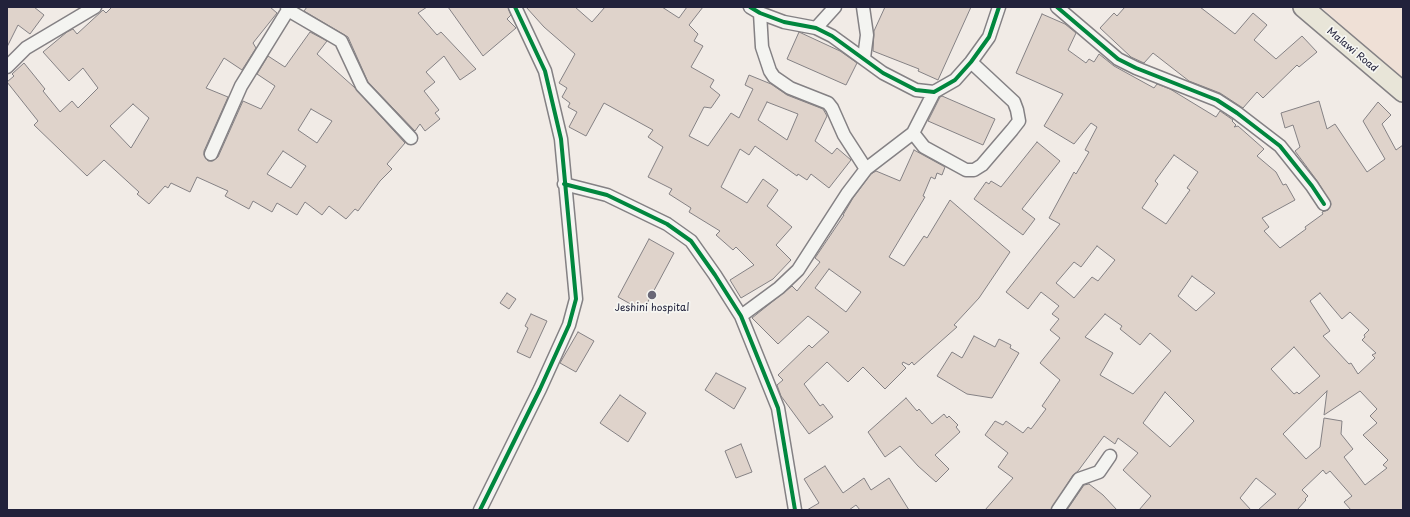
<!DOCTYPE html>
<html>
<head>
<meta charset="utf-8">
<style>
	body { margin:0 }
	#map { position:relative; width:1410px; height:517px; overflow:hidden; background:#f1ebe6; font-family:"Playpen Sans",sans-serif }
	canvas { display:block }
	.frame { position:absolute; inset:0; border:8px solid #22223b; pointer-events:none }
</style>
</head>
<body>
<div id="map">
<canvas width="1410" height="517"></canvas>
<div class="frame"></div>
</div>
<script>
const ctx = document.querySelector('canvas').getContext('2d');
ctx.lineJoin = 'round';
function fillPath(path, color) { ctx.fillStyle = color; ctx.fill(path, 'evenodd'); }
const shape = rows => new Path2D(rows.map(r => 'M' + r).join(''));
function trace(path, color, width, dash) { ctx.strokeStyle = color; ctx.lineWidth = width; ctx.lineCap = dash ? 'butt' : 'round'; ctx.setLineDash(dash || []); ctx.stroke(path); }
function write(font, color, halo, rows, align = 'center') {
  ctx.font = font + ' "Playpen Sans",sans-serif'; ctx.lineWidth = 3.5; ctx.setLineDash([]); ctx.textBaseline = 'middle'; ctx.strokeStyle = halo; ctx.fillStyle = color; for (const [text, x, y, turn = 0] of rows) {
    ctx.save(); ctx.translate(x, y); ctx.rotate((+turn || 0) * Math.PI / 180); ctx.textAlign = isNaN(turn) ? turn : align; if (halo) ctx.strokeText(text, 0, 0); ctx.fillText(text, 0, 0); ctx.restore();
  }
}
const built = shape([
	[1321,7,1403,7,1403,80]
]);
const building = shape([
	[7,7,34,7,44,15,30,34,18,25,7,47,7,7],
	[112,7,270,7,277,13,253,43,256,48,242,70,224,58,206,88,228,97,204,151,204,155,208,161,212,161,218,157,243,101,261,109,275,86,257,74,268,56,285,67,310,32,327,41,317,54,354,87,405,143,387,164,392,169,380,181,358,211,355,209,346,219,329,206,322,215,305,202,297,215,277,203,272,212,253,201,249,209,225,196,228,191,197,177,190,192,171,183,168,188,165,186,149,204,137,194,139,192,104,160,87,176,34,125,38,121,7,82,14,76,12,74,24,63,45,89,43,91,60,112,72,101,78,108,98,88,83,68,69,81,43,52,67,32,73,29,77,34,103,10,106,13,112,7],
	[133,104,149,118,131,148,110,126,133,104],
	[311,109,332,121,317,143,298,130,311,109],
	[283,151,306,166,291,188,267,174,283,151],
	[307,7,427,7,418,13,437,35,441,32,476,69,460,80,444,56,426,72,435,82,424,91,439,110,435,113,440,119,425,131,420,124,415,131,368,82,348,37,304,11,307,7],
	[448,7,508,7,511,15,507,19,516,28,483,56,448,7],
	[526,7,575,7,592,22,605,7,662,7,679,18,687,7,703,7,689,25,698,34,694,41,703,46,691,67,714,80,710,87,720,95,711,108,704,107,689,136,708,146,731,113,739,118,753,89,745,85,749,75,771,84,787,95,823,109,827,116,815,141,832,154,837,148,851,160,829,188,811,174,807,180,798,174,797,176,755,146,749,155,740,149,721,187,747,203,763,179,778,190,767,206,792,227,776,245,791,260,773,279,741,298,730,280,754,265,736,247,733,250,716,235,720,231,689,212,691,208,669,194,672,189,648,177,663,147,648,137,653,130,604,103,586,136,569,127,577,112,568,107,570,103,562,97,567,88,559,83,575,54,544,27,526,7],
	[767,102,798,114,787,140,758,120,767,102],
	[885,7,971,7,938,80,918,71,919,69,873,51,874,31,885,7],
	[1125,7,1200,7,1235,34,1253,13,1267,25,1254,40,1276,59,1302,36,1317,52,1299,67,1297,65,1263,98,1257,92,1243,108,1220,93,1189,81,1153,53,1144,63,1131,57,1100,28,1114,13,1117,16,1125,7],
	[1042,14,1065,24,1076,33,1068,50,1086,63,1089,59,1094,62,1099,54,1114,66,1154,88,1157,84,1170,89,1216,117,1220,111,1233,120,1232,121,1236,125,1234,127,1238,126,1264,149,1257,156,1276,172,1283,185,1286,184,1295,200,1262,218,1269,227,1264,231,1280,248,1306,229,1305,227,1323,214,1322,212,1328,210,1331,204,1318,182,1295,151,1300,147,1293,125,1285,128,1281,113,1319,101,1327,129,1335,124,1367,172,1385,159,1363,121,1378,102,1391,115,1382,124,1396,150,1403,145,1403,510,1351,510,1344,502,1352,496,1330,471,1326,474,1323,470,1302,490,1308,496,1305,499,1306,500,1297,510,1258,510,1276,494,1256,478,1240,498,1251,510,1139,510,1151,496,1123,470,1138,453,1118,438,1115,444,1104,436,1078,471,1073,475,1051,510,985,510,1013,478,998,467,1008,453,985,435,995,421,1003,425,1006,421,1023,433,1028,427,1031,429,1046,409,1042,406,1060,380,1040,363,1060,338,1050,330,1059,319,1052,314,1059,306,1041,292,1028,309,1006,292,1060,224,1049,218,1074,172,1076,174,1089,152,1085,150,1097,127,1091,123,1074,144,1044,126,1063,94,1016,73,1042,14],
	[1174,155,1198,172,1187,188,1190,190,1166,224,1142,208,1158,184,1155,181,1174,155],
	[1097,246,1115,260,1098,281,1092,277,1074,298,1056,283,1074,262,1081,267,1097,246],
	[1192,276,1215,293,1196,311,1178,296,1192,276],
	[1320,293,1342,319,1350,312,1369,330,1364,335,1365,337,1362,340,1376,353,1372,355,1375,358,1358,374,1351,363,1349,364,1323,336,1330,331,1310,301,1320,293],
	[1105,314,1122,326,1120,329,1140,345,1150,333,1171,351,1133,394,1100,375,1113,353,1085,337,1105,314],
	[1294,347,1320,376,1299,394,1297,392,1294,394,1271,369,1294,347],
	[1327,391,1324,415,1360,391,1377,409,1370,416,1377,423,1363,435,1388,460,1383,465,1387,468,1365,485,1344,457,1353,449,1341,434,1342,421,1324,418,1320,447,1306,459,1283,434,1327,391],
	[1165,392,1194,421,1170,447,1143,423,1165,392],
	[799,32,840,51,857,63,846,85,787,59,799,32],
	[942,96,995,119,983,145,928,121,940,97,942,96],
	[1037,142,1060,161,1022,209,1035,219,1023,235,974,199,986,182,989,184,991,181,1001,187,1037,142],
	[914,150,945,167,942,175,937,173,935,179,931,177,923,196,925,197,889,257,904,266,924,236,927,238,950,200,1010,252,979,298,954,325,957,327,914,365,912,362,909,365,903,362,902,364,906,368,885,389,863,367,848,382,827,362,804,384,820,406,823,404,833,417,809,434,781,396,777,385,783,380,778,375,809,345,812,348,829,332,808,316,778,344,752,318,792,286,797,291,820,262,815,258,844,215,843,215,853,198,871,174,876,171,900,181,914,150],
	[829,269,861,292,846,312,815,288,829,269],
	[649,239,674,253,643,311,618,297,649,239],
	[507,293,516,299,509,309,500,303,507,293],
	[531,314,547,321,530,358,517,352,528,328,525,326,531,314],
	[578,332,594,341,576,372,560,363,578,332],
	[974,336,995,347,999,339,1011,345,1010,348,1019,353,992,398,967,394,937,376,952,352,962,358,974,336],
	[716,373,746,388,734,409,705,390,716,373],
	[620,395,646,413,628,442,600,423,620,395],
	[906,398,917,411,919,409,932,424,944,414,947,418,949,416,958,425,956,427,960,432,935,455,949,469,936,482,918,466,900,446,885,457,868,432,906,398],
	[741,444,752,472,736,478,725,451,741,444],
	[825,466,843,493,864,478,871,490,889,478,909,510,860,510,856,505,849,510,807,510,819,503,804,479,825,466],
	[1089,484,1103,495,1117,510,1067,510,1084,485,1089,484]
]);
const street = shape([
	[287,7,288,10,341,41,362,86,411,138],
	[750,7,760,13,784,22,816,28,832,36,883,73,916,90,934,92,955,80,971,62,989,37,999,7],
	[863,7,867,35,864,58],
	[1057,7,1118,59,1136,68,1217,100,1237,113,1280,146,1312,186,1324,204],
	[760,13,762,47,770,71,774,77,790,88,828,103,832,108,844,135,866,169],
	[816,28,835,7],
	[7,67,26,48,95,7],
	[913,133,924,147,966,170,974,170,982,165,1012,130,1019,121,1017,110,1014,102,971,62],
	[211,154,241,86,288,10],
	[564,184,607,195,667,224,691,241,715,275,741,316,778,408,795,510],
	[741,316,779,288,798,270,847,194,866,169,913,133,934,92],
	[480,510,540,389,569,325,576,299,561,139,545,71,515,7],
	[1058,510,1079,479,1099,472,1110,456]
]);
const primary = shape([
	[1303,7,1403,92]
]);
const cycleway = shape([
	[750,7,760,13,784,22,816,28,832,36,883,73,916,90,934,92,955,80,971,62,989,37,999,7],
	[1057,7,1118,59,1136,68,1217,100,1237,113,1280,146,1312,186,1324,204],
	[564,184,607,195,667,224,691,241,715,275,741,316,778,408,795,510],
	[480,510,540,389,569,325,576,299,561,139,545,71,515,7]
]);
const markers = [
	[652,295,5,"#6a6877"]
];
const streetNames = [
	["Malawi Road",1352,50,40]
];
const poiNames = [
	["Jeshini hospital",652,308]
];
fillPath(built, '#efe0d6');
fillPath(building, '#dfd3cb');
trace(building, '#848184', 1);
trace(street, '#848184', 15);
trace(primary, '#848184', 22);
trace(street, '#f4f4f1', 12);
trace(primary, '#e8e5d8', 19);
trace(cycleway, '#00873e', 4);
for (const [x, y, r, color] of markers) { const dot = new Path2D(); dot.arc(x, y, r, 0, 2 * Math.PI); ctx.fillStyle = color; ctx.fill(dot); trace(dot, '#f6f6f2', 1.5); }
write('10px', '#22223b', '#f6f6f2', streetNames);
write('10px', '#22223b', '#f6f6f2', poiNames);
</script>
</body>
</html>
